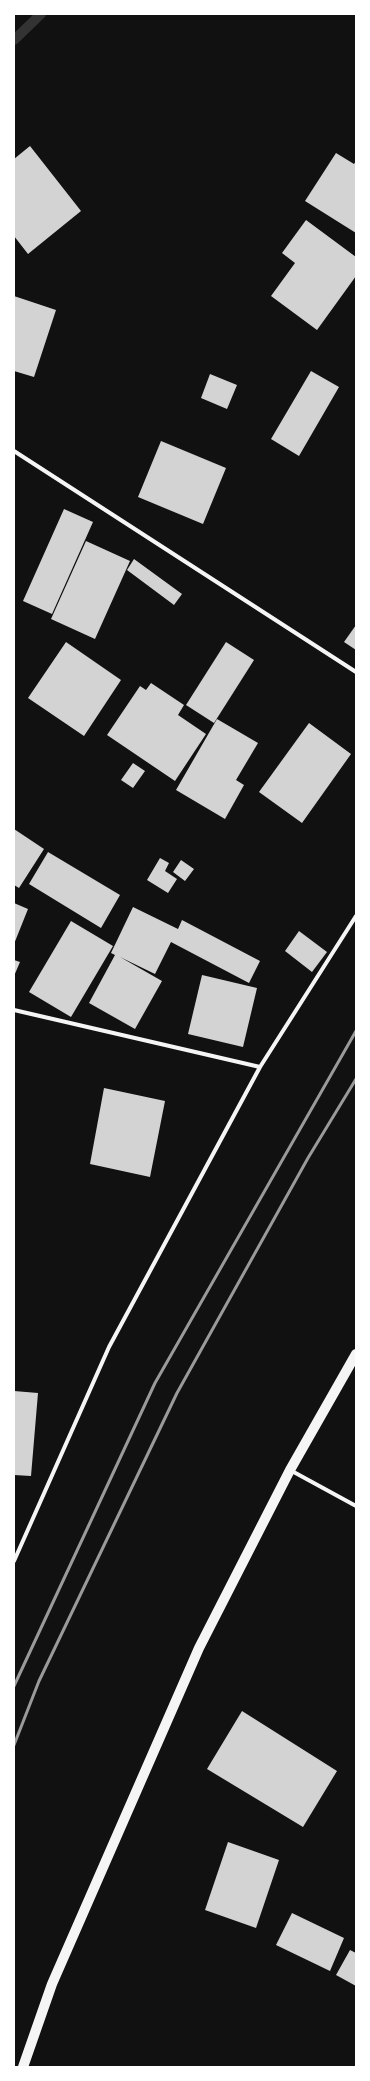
<!DOCTYPE html>
<html>
<head>
<meta charset="utf-8">
<style>
	body { margin:0 }
	#map { position:relative; width:370px; height:2081px; overflow:hidden; background:#111; font-family:"Zilla Slab",serif }
	canvas { display:block }
	.frame { position:absolute; inset:0; border:15px solid #fff; pointer-events:none }
</style>
</head>
<body>
<div id="map">
<canvas width="370" height="2081"></canvas>
<div class="frame"></div>
</div>
<script>
const ctx = document.querySelector('canvas').getContext('2d');
ctx.lineJoin = 'round';
const shape = rows => new Path2D(rows.map(r => 'M' + r).join(''));
function trace(path, color, width, dash) { ctx.strokeStyle = color; ctx.lineWidth = width; ctx.lineCap = dash ? 'butt' : 'round'; ctx.setLineDash(dash || []); ctx.stroke(path); }
function fillPath(path, color) { ctx.fillStyle = color; ctx.fill(path, 'evenodd'); }
const stream = shape([
	[14,40,41,14]
]);
const building = shape([
	[30,146,81,211,28,254,14,236,14,159],
	[336,153,354,164,356,161,356,233,305,201],
	[306,220,356,257,356,276,317,330,271,296,295,263,282,253],
	[14,296,56,310,34,377,14,371],
	[311,371,339,387,299,456,271,439],
	[210,374,237,385,227,409,201,398],
	[161,441,226,468,203,524,138,497],
	[64,509,93,522,52,614,23,601],
	[86,541,130,561,95,639,51,619],
	[134,559,182,594,174,605,127,570],
	[356,625,356,650,344,642],
	[66,642,121,680,84,736,28,698],
	[226,642,254,660,214,723,186,705],
	[151,683,184,705,178,715,206,734,175,781,107,735,140,686,146,690],
	[217,719,258,743,236,780,244,785,225,819,176,790],
	[309,723,351,754,302,823,259,792],
	[133,763,145,771,133,788,121,780],
	[14,829,44,849,19,888,14,885],
	[48,852,120,895,101,928,29,884],
	[160,858,169,863,165,871,177,879,168,893,147,880],
	[181,860,194,869,185,881,173,872],
	[14,903,28,909,14,944],
	[133,907,178,929,182,920,260,961,249,983,171,942,155,974,120,957,162,981,135,1029,89,1003,115,955,111,953],
	[71,921,113,946,71,1017,29,992],
	[299,931,327,952,312,972,285,951],
	[14,960,20,962,14,976],
	[202,975,257,988,243,1047,188,1034],
	[104,1088,165,1101,150,1177,90,1164],
	[14,1391,38,1393,31,1476,14,1475],
	[242,1711,337,1771,303,1827,207,1769],
	[228,1842,279,1860,256,1928,205,1910],
	[292,1913,344,1938,330,1971,276,1945],
	[350,1950,356,1953,356,1986,336,1975]
]);
const minor = shape([
	[14,451,356,672],
	[14,1010,260,1067],
	[290,1470,356,1506],
	[14,1561,109,1347,260,1067,356,916]
]);
const primary = shape([
	[23,2067,52,1984,199,1648,290,1470,356,1354]
]);
const rail = shape([
	[14,1686,155,1383,356,1031],
	[14,1745,39,1681,177,1393,308,1158,356,1079]
]);
trace(stream, '#333', 10);
fillPath(building, '#d3d3d3');
trace(minor, '#f5f5f5', 4);
trace(primary, '#f5f5f5', 10);
trace(rail, '#9a9a9a', 3);
</script>
</body>
</html>
